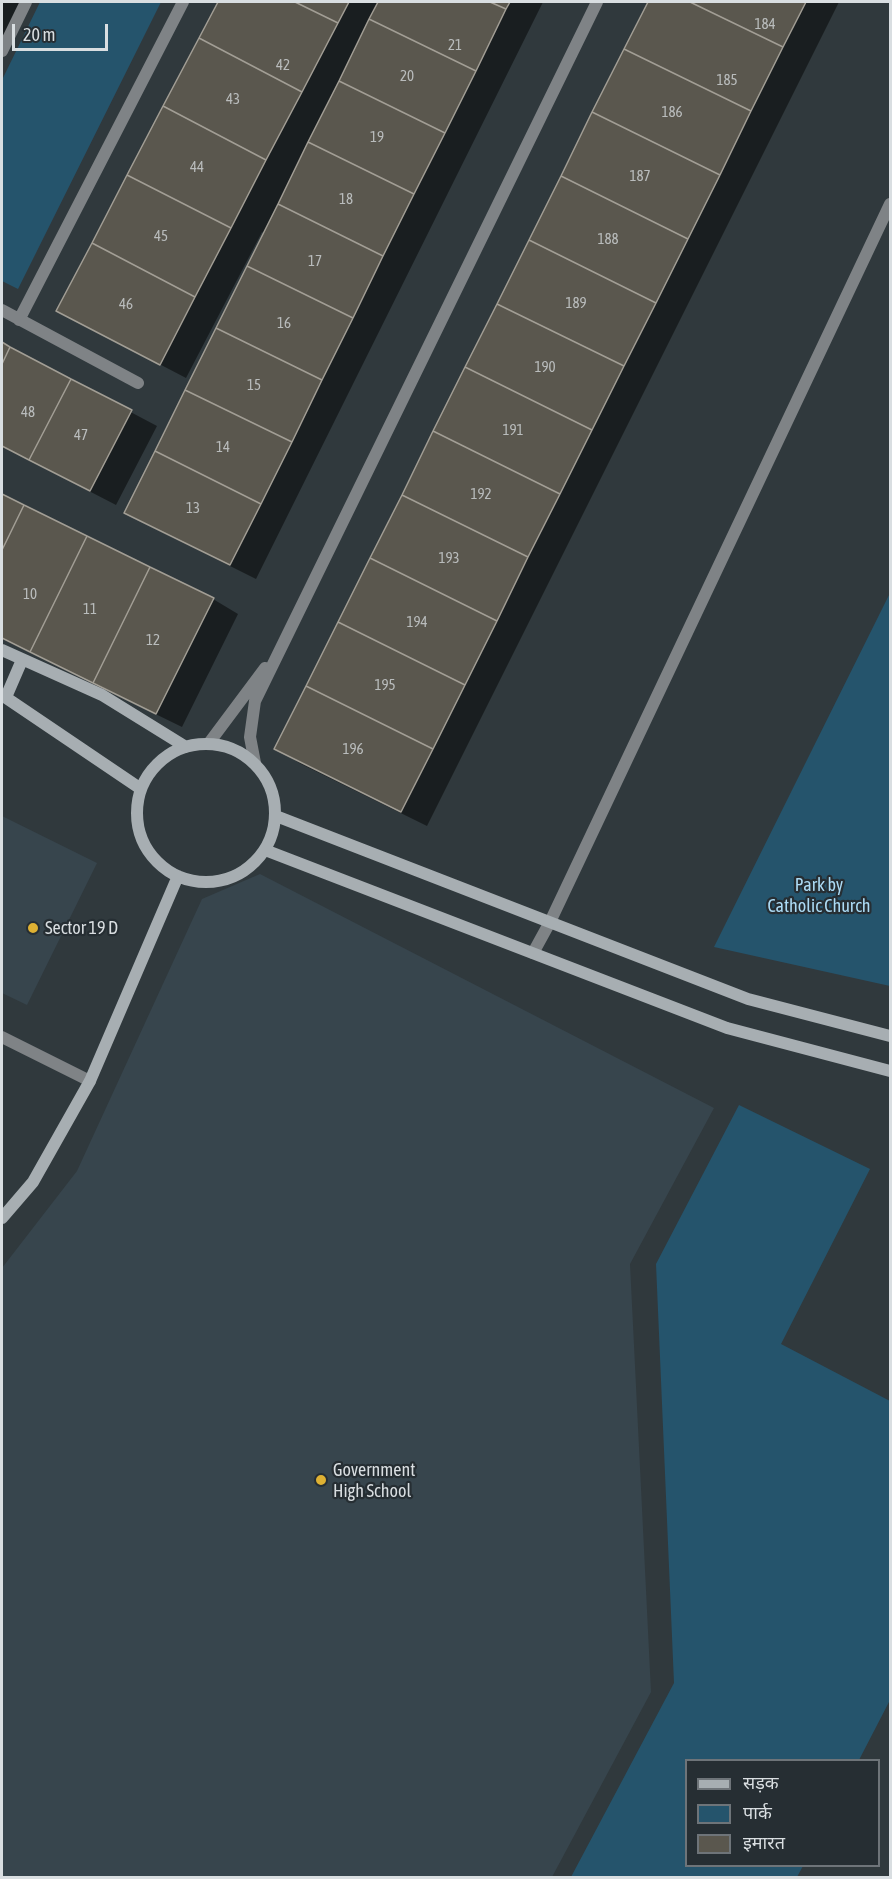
<!DOCTYPE html>
<html>
<head>
<meta charset="utf-8">
<style>
	body { margin:0 }
	#map { position:relative; width:892px; height:1879px; overflow:hidden; background:#30393d; font-family:"Asap Condensed","Noto Sans Devanagari",sans-serif }
	canvas { display:block }
	.frame { position:absolute; inset:0; border:3px solid #d9dee1; pointer-events:none }
	.legend { position:absolute; left:685px; top:1759px; width:195px; height:108px; box-sizing:border-box; background:#262e33; border:2px solid #6e7479; margin:0; padding:8px 10px; list-style:none; font-size:18px; color:#d9dee1 }
	.legend li { display:flex; align-items:center; gap:12px; height:30px }
	.legend b { width:30px; border:2px solid #6e7479 }
	.scale { position:absolute; left:12px; top:24px; width:96px; height:27px; box-sizing:border-box; border:3px solid #d9dee1; border-top:0; padding-left:8px; font-size:18px; line-height:21px; white-space:nowrap; color:#d9dee1; -webkit-text-stroke:4px #262e33; paint-order:stroke }
</style>
</head>
<body>
<div id="map">
<canvas width="892" height="1879"></canvas>
<div class="frame"></div>
<ul class="legend">
<li><b style="height:8px;background:#a7aeb2"></b>सड़क</li>
<li><b style="height:16px;background:#25546c"></b>पार्क</li>
<li><b style="height:16px;background:#5a574e"></b>इमारत</li>
</ul>
<div class="scale">20 m</div>
</div>
<script>
const ctx = document.querySelector('canvas').getContext('2d');
ctx.lineJoin = 'round';
function fillPath(path, color) { ctx.fillStyle = color; ctx.fill(path, 'evenodd'); }
const shape = rows => new Path2D(rows.map(r => 'M' + r).join(''));
function trace(path, color, width, dash) { ctx.strokeStyle = color; ctx.lineWidth = width; ctx.lineCap = dash ? 'butt' : 'round'; ctx.setLineDash(dash || []); ctx.stroke(path); }
function write(font, color, halo, rows, align = 'center') {
  ctx.font = font + ' "Asap Condensed",sans-serif'; ctx.lineWidth = 4.5; ctx.setLineDash([]); ctx.textBaseline = 'middle'; ctx.strokeStyle = halo; ctx.fillStyle = color; for (const [text, x, y, turn = 0] of rows) {
    ctx.save(); ctx.translate(x, y); ctx.rotate((+turn || 0) * Math.PI / 180); ctx.textAlign = isNaN(turn) ? turn : align; if (halo) ctx.strokeText(text, 0, 0); ctx.fillText(text, 0, 0); ctx.restore();
  }
}
const built = shape([
	[2,816,97,863,27,1005,2,993],
	[260,874,714,1108,630,1264,651,1692,552,1877,2,1877,2,1268,77,1171,202,899]
]);
const green = shape([
	[40,2,161,2,18,289,2,281,2,80],
	[890,593,890,986,714,947],
	[739,1105,870,1169,781,1344,890,1401,890,1700,859,1760,686,1760,686,1866,803,1866,797,1877,571,1877,674,1683,656,1264]
]);
const shadow = shape([
	[2,2,30,2,2,59],
	[219,2,543,2,256,579,152,527,126,513,265,234,262,232,186,378,58,311],
	[649,2,839,2,427,826,301,764,276,749],
	[2,344,157,426,116,505,2,446],
	[2,496,213,599,238,614,182,727,2,639]
]);
const building = shape([
	[218,2,295,2,338,23,302,92,199,38,218,2],
	[295,2,349,2,338,23,295,2],
	[378,2,490,2,506,9,476,71,369,19,378,2],
	[490,2,510,2,506,9,490,2],
	[648,2,690,2,783,47,751,111,624,49,648,2],
	[690,2,806,2,783,47,690,2],
	[369,19,476,71,445,133,339,81,369,19],
	[199,38,302,92,266,160,163,106,199,38],
	[624,49,751,111,720,175,592,112,624,49],
	[339,81,445,133,414,194,308,142,339,81],
	[163,106,266,160,231,228,127,175,163,106],
	[592,112,720,175,688,239,561,176,592,112],
	[308,142,414,194,383,256,278,204,308,142],
	[127,175,231,228,195,297,92,243,127,175],
	[561,176,688,239,656,303,529,240,561,176],
	[278,204,383,256,353,318,247,266,278,204],
	[529,240,656,303,624,366,497,304,529,240],
	[92,243,195,297,160,365,56,311,92,243],
	[247,266,353,318,322,380,216,328,247,266],
	[497,304,624,366,592,430,465,367,497,304],
	[216,328,322,380,292,442,185,390,216,328],
	[2,342,10,347,2,364,2,342],
	[10,347,71,379,29,460,2,446,2,364,10,347],
	[465,367,592,430,560,494,433,431,465,367],
	[71,379,132,410,90,491,29,460,71,379],
	[185,390,292,442,261,504,155,451,185,390],
	[433,431,560,494,528,557,402,495,433,431],
	[155,451,261,504,230,565,124,513,155,451],
	[2,494,24,505,2,550,2,494],
	[402,495,528,557,497,621,370,558,402,495],
	[24,505,87,536,30,652,2,638,2,550,24,505],
	[87,536,150,567,93,683,30,652,87,536],
	[370,558,497,621,465,685,338,622,370,558],
	[150,567,214,598,156,714,93,683,150,567],
	[338,622,465,685,433,749,306,686,338,622],
	[306,686,433,749,401,812,274,749,306,686]
]);
const street = shape([
	[2,51,26,2],
	[2,310,138,383],
	[19,320,183,2],
	[209,743,265,668],
	[255,763,250,737,255,701,597,2],
	[533,953,550,922,890,204],
	[2,1037,90,1081]
]);
const secondary = shape([
	[2,650,102,695,186,747],
	[2,695,141,789],
	[6,697,22,660],
	'137 813a69 69 0 1 1 138 0a69 69 0 1 1-138 0Z',
	[276,816,748,999,890,1036],
	[265,850,727,1028,890,1071],
	[2,1218,33,1182,90,1081,178,876]
]);
const markers = [
	[33,928,6,"#deb133"],
	[321,1480,6,"#deb133"]
];
const numberNames = [
	["184",765,24],
	["21",455,45],
	["42",283,65],
	["20",407,76],
	["185",727,80],
	["43",233,99],
	["186",672,112],
	["19",377,137],
	["44",197,167],
	["187",640,176],
	["18",346,199],
	["45",161,236],
	["188",608,239],
	["17",315,261],
	["189",576,303],
	["46",126,304],
	["16",284,323],
	["190",545,367],
	["15",254,385],
	["48",28,412],
	["191",513,430],
	["47",81,435],
	["14",223,447],
	["192",481,494],
	["13",193,508],
	["193",449,558],
	["10",30,594],
	["11",90,609],
	["194",417,622],
	["12",153,640],
	["195",385,685],
	["196",353,749]
];
const parkNames = [
	["Park by",819,885],
	["Catholic Church",819,906]
];
const poiNames = [
	["Sector 19 D",45,928],
	["Government",333,1470],
	["High School",333,1491]
];
fillPath(built, '#37454d');
fillPath(green, '#25546c');
fillPath(shadow, '#0007');
fillPath(building, '#5a574e');
trace(building, '#a29e95', 1.5);
trace(street, '#7f8386', 12);
trace(secondary, '#a7aeb2', 12);
for (const [x, y, r, color] of markers) { const dot = new Path2D(); dot.arc(x, y, r, 0, 2 * Math.PI); ctx.fillStyle = color; ctx.fill(dot); trace(dot, '#262e33', 2); }
write('15px', '#b9bcbc', null, numberNames);
write('18px', '#acdbf5', '#262e33', parkNames);
write('18px', '#d9dee1', '#262e33', poiNames, 'left');
</script>
</body>
</html>
